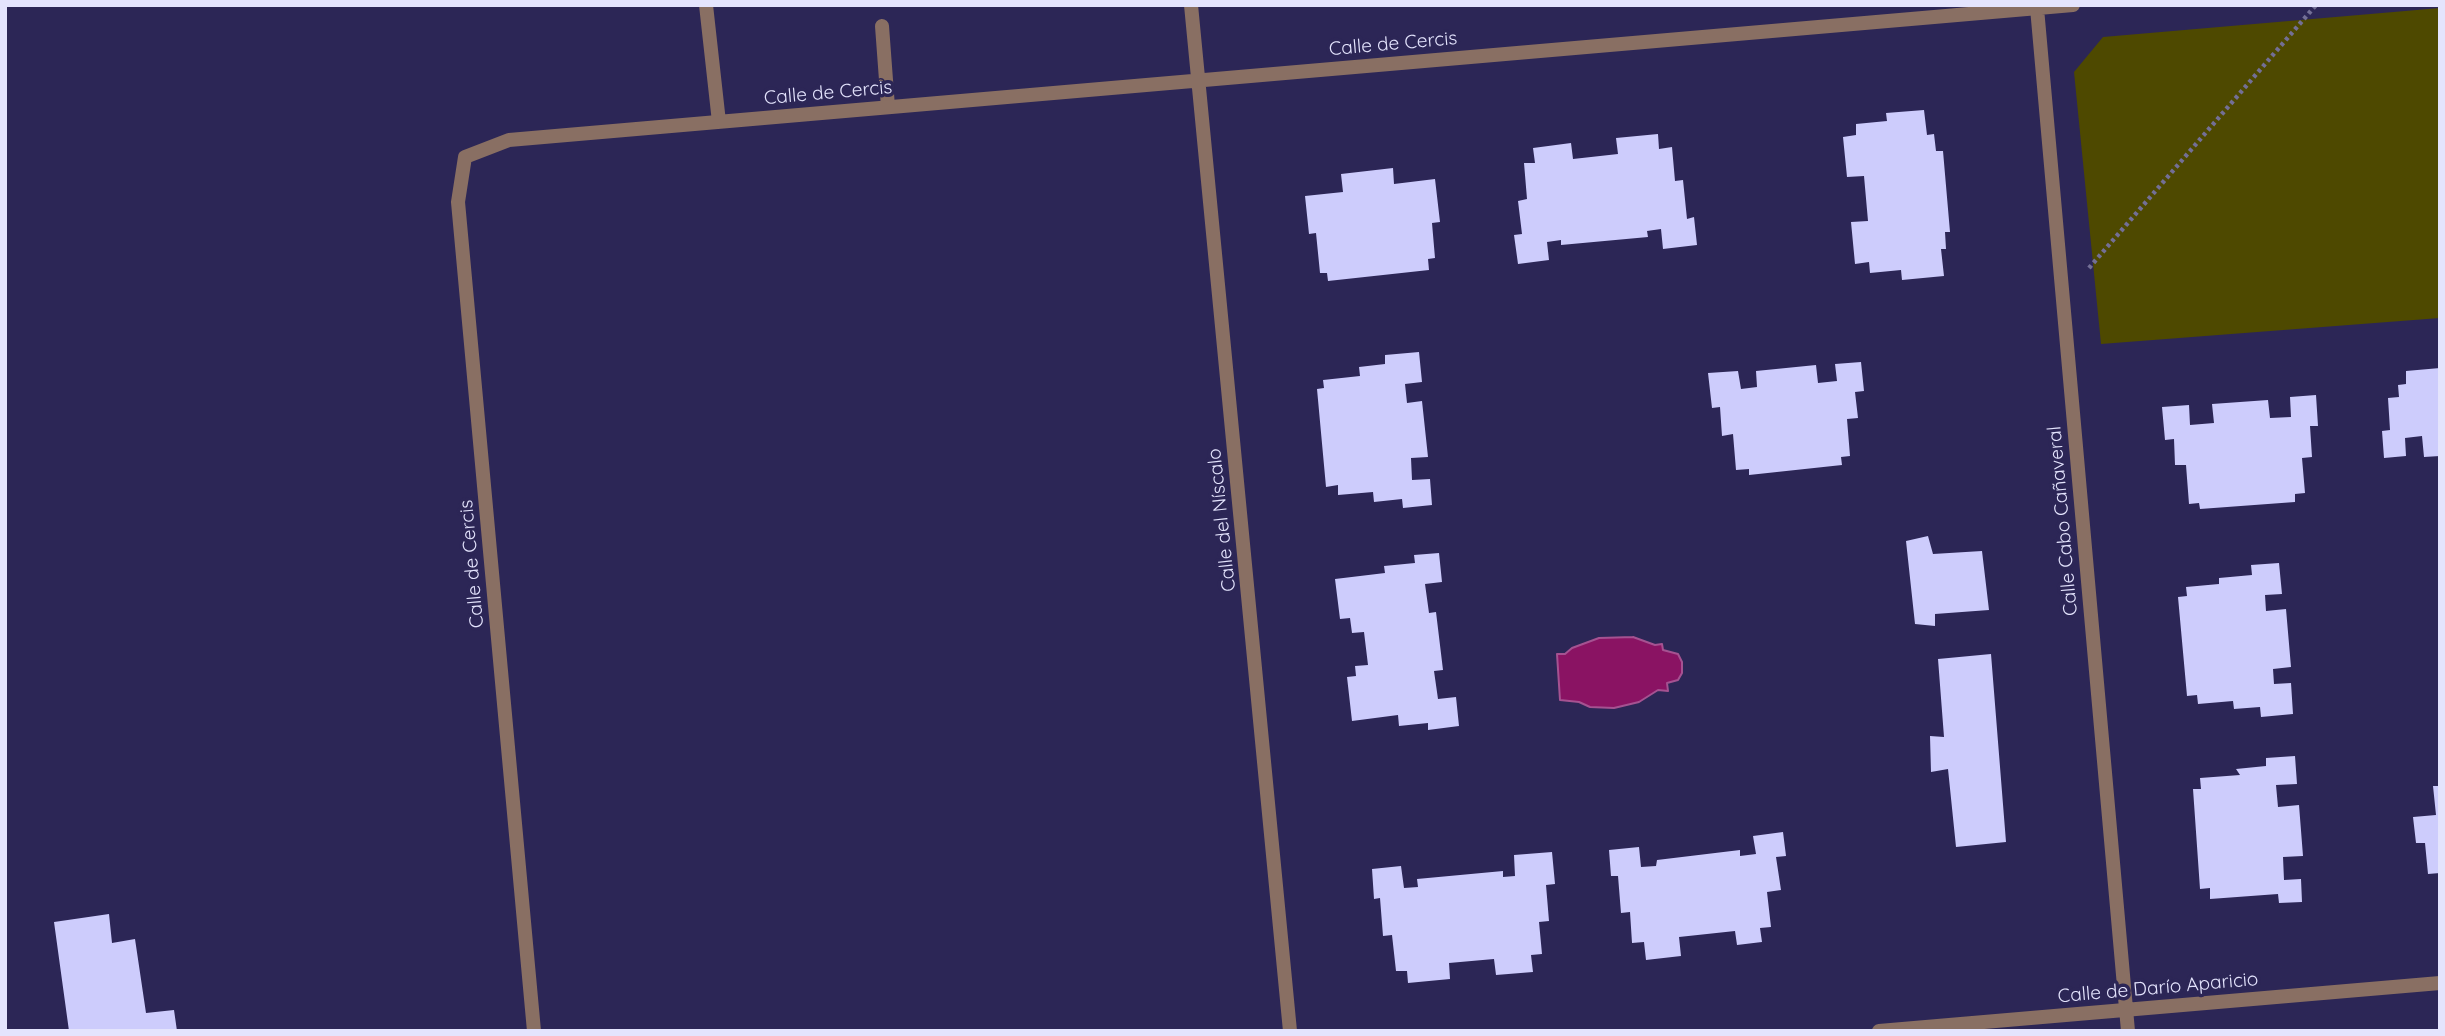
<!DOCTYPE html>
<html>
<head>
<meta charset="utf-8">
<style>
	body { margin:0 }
	#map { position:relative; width:2445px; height:1036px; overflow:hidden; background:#2c2656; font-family:Quicksand,sans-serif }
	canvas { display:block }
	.frame { position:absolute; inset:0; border:7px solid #e4e4fd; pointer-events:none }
</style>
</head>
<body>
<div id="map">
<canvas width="2445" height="1036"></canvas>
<div class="frame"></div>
</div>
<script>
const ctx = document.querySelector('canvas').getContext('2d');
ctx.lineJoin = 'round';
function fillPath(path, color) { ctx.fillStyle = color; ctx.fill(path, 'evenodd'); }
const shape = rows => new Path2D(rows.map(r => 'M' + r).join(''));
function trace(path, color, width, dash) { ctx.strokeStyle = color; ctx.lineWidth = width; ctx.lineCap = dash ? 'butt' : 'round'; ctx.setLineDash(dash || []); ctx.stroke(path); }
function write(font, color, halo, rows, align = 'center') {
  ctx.font = font + ' Quicksand,sans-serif'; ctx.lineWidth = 7; ctx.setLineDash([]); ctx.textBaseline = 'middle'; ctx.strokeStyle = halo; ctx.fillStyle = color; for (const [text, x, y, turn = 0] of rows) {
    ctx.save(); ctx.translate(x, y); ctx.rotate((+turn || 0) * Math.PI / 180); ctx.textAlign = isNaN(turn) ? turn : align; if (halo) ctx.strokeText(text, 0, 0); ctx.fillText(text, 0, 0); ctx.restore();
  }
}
const green = shape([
	[2440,8,2440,318,2101,344,2074,72,2103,37]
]);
const water = shape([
	[1633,637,1655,645,1662,644,1663,650,1678,654,1682,662,1682,673,1678,680,1667,683,1668,691,1658,690,1639,702,1614,708,1590,707,1579,702,1560,700,1557,654,1565,654,1572,648,1599,638,1633,637]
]);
const building = shape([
	[1924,110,1927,135,1934,134,1936,151,1943,151,1950,232,1945,232,1946,249,1941,249,1944,276,1902,280,1901,270,1870,273,1869,262,1855,264,1851,222,1868,221,1864,176,1847,177,1843,137,1856,135,1856,124,1887,121,1886,113],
	[1658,134,1659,149,1672,147,1675,181,1683,180,1687,219,1694,217,1697,245,1663,249,1661,229,1647,231,1648,237,1561,245,1561,240,1547,242,1549,260,1518,264,1514,235,1522,234,1518,201,1527,199,1524,163,1535,163,1533,148,1571,143,1573,159,1618,154,1616,138],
	[1393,168,1394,184,1435,179,1440,222,1432,223,1435,258,1428,259,1429,270,1328,281,1327,273,1320,273,1316,233,1309,234,1305,196,1343,192,1341,174],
	[1419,352,1422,382,1405,384,1407,403,1422,401,1428,457,1411,458,1412,480,1430,479,1432,505,1403,508,1402,499,1374,502,1373,492,1338,495,1338,485,1326,487,1317,389,1324,388,1323,380,1360,376,1359,367,1385,364,1385,355],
	[1861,362,1864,391,1855,392,1858,418,1847,419,1850,456,1841,457,1842,465,1749,475,1749,469,1736,470,1733,434,1722,436,1720,407,1712,408,1708,373,1738,371,1741,389,1757,387,1756,371,1816,365,1818,383,1837,381,1835,364],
	[2440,368,2440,456,2424,457,2422,436,2405,438,2406,456,2384,458,2382,431,2390,430,2388,398,2399,397,2398,385,2406,384,2406,371],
	[2316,395,2318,426,2310,426,2312,457,2302,458,2305,493,2295,494,2295,502,2200,509,2199,503,2189,504,2186,465,2175,465,2174,439,2165,440,2162,407,2189,405,2190,425,2214,423,2212,404,2268,400,2270,418,2291,417,2290,397],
	[1928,536,1933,554,1982,551,1989,610,1935,614,1935,626,1915,624,1906,541],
	[1439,553,1442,582,1425,584,1429,613,1436,612,1443,670,1434,671,1438,699,1456,697,1459,726,1428,730,1428,723,1399,726,1398,715,1352,721,1347,677,1356,676,1355,666,1368,665,1364,632,1352,633,1350,618,1340,619,1335,579,1385,573,1384,566,1415,563,1414,555],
	[2279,563,2282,594,2265,595,2266,611,2286,609,2291,667,2273,669,2274,684,2291,683,2293,714,2261,717,2260,707,2234,709,2233,701,2198,704,2197,695,2187,696,2178,597,2187,596,2186,587,2219,584,2219,578,2252,575,2251,565],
	[1991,654,2006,842,1956,847,1948,769,1931,772,1930,736,1944,737,1938,659],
	[2295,756,2297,784,2276,785,2278,807,2299,805,2303,856,2283,857,2284,880,2301,879,2302,902,2279,903,2278,894,2210,899,2210,888,2200,889,2193,789,2201,789,2200,778,2240,775,2236,769,2266,766,2266,758],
	[2433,786,2440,786,2440,873,2428,874,2425,843,2416,843,2413,817,2436,815],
	[1783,832,1786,856,1776,857,1781,890,1767,892,1771,927,1760,928,1762,942,1737,945,1735,931,1679,937,1681,956,1646,960,1644,942,1632,943,1630,912,1621,913,1618,876,1611,876,1609,850,1639,847,1641,867,1656,866,1657,860,1740,850,1740,856,1756,854,1753,836],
	[1552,852,1555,884,1546,885,1549,921,1539,922,1542,954,1531,955,1533,972,1496,975,1494,959,1449,963,1450,979,1408,983,1407,971,1396,971,1392,935,1383,936,1380,898,1374,899,1372,869,1401,866,1404,888,1418,887,1417,879,1503,871,1503,877,1515,876,1514,855],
	[109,914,112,943,135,939,146,1013,174,1010,177,1031,69,1031,54,922]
]);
const path = shape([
	[2089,268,2316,5]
]);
const lane = shape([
	[882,26,888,107]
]);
const street = shape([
	[706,5,719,122],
	[1191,5,1290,1031],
	[2037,8,2128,1031],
	[534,1031,458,202,465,157,509,140,2073,5],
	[1879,1031,2440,983]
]);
const streetNames = [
	["Calle de Cercis",1393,44,-5],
	["Calle de Cercis",828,93,-5],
	["Calle del Níscalo",1222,520,-96],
	["Calle Cabo Cañaveral",2063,521,-95],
	["Calle de Cercis",472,564,-95],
	["Calle de Darío Aparicio",2158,988,-5]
];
fillPath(green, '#4e4900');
fillPath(water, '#8a1363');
trace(water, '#a55291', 2);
fillPath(building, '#cdccfc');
trace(path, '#736f96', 4.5, [3.5, 3.5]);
trace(lane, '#896f63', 14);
trace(street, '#896f63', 14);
write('19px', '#e4e4fd', '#2c2656', streetNames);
</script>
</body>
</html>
